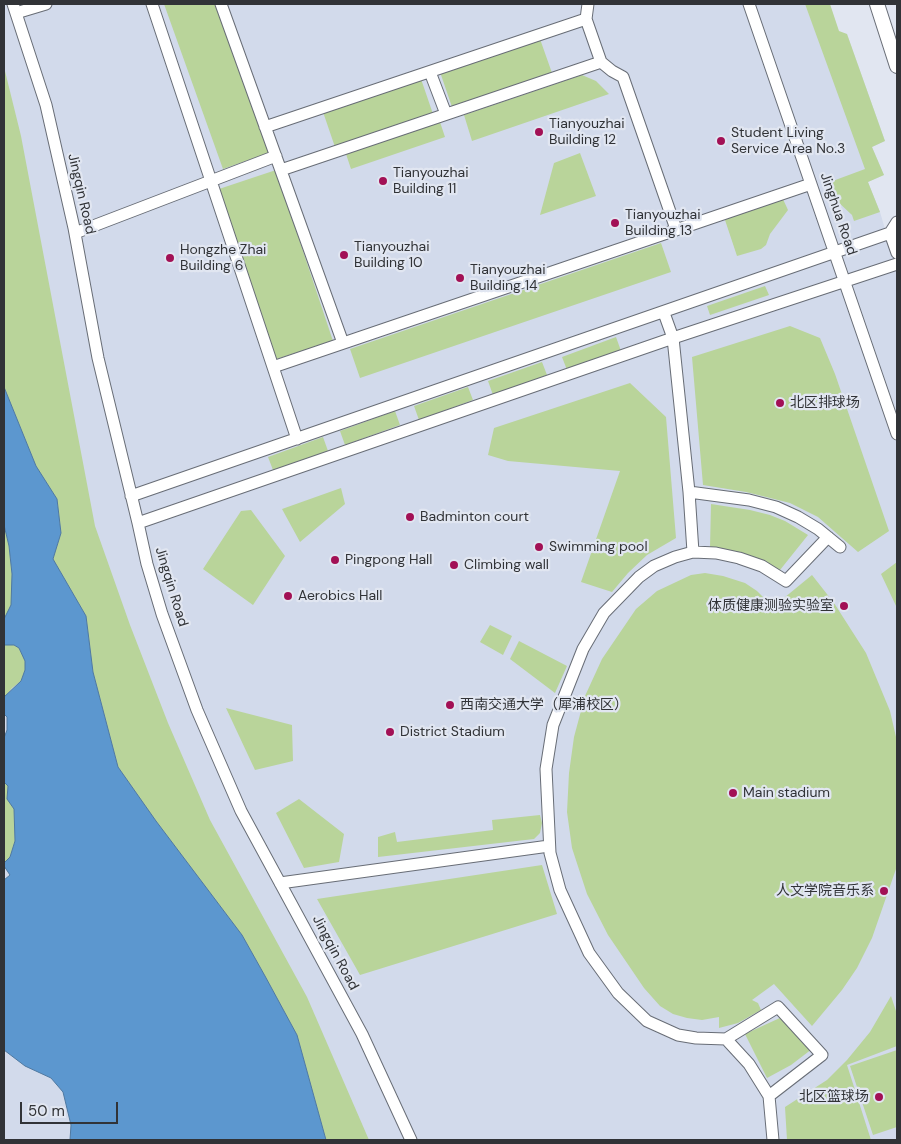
<!DOCTYPE html>
<html>
<head>
<meta charset="utf-8">
<style>
	body { margin:0 }
	#map { position:relative; width:901px; height:1144px; overflow:hidden; background:#e1e6f1; font-family:"DM Sans",sans-serif }
	canvas { display:block }
	.frame { position:absolute; inset:0; border:5px solid #313337; pointer-events:none }
	.scale { position:absolute; left:20px; top:1102px; width:98px; height:22px; box-sizing:border-box; border:2px solid #313337; border-top:0; padding-left:6px; font-size:15px; line-height:18px; white-space:nowrap; color:#313337; -webkit-text-stroke:4px #e1e6f1; paint-order:stroke }
</style>
</head>
<body>
<div id="map">
<canvas width="901" height="1144"></canvas>
<div class="frame"></div>
<div class="scale">50 m</div>
</div>
<script>
const ctx = document.querySelector('canvas').getContext('2d');
ctx.lineJoin = 'round';
function fillPath(path, color) { ctx.fillStyle = color; ctx.fill(path, 'evenodd'); }
const shape = rows => new Path2D(rows.map(r => 'M' + r).join(''));
function trace(path, color, width, dash) { ctx.strokeStyle = color; ctx.lineWidth = width; ctx.lineCap = dash ? 'butt' : 'round'; ctx.setLineDash(dash || []); ctx.stroke(path); }
function write(font, color, halo, rows, align = 'center') {
  ctx.font = font + ' "DM Sans","Noto Sans SC",sans-serif'; ctx.lineWidth = 4.5; ctx.setLineDash([]); ctx.textBaseline = 'middle'; ctx.strokeStyle = halo; ctx.fillStyle = color; for (const [text, x, y, turn = 0] of rows) {
    ctx.save(); ctx.translate(x, y); ctx.rotate((+turn || 0) * Math.PI / 180); ctx.textAlign = isNaN(turn) ? turn : align; if (halo) ctx.strokeText(text, 0, 0); ctx.fillText(text, 0, 0); ctx.restore();
  }
}
const built = shape([
	[4,4,805,4,814,27,847,34,885,141,872,147,884,175,868,182,880,212,897,270,897,1140,4,1140]
]);
const green = shape([
	[164,4,218,4,271,152,223,169],
	[805,4,830,4,839,31,847,34,885,141,872,147,884,175,868,182,880,212,854,221,852,215,837,201,830,182,865,169],
	[540,39,552,73,452,107,440,72],
	[4,67,21,136,95,526,130,625,168,723,210,820,307,997,369,1140,326,1140,297,1035,265,976,242,935,156,821,118,767,93,672,86,616,53,559,61,533,57,499,36,466,4,387],
	[582,75,596,81,609,94,472,141,464,115],
	[421,79,433,114,335,147,323,112],
	[440,122,445,137,351,169,346,154],
	[580,153,596,196,540,215,554,163],
	[276,170,333,341,276,359,219,189],
	[782,197,788,210,770,234,766,245,761,249,737,256,724,217],
	[661,243,671,272,360,378,350,349],
	[765,286,769,295,710,315,707,306],
	[790,326,820,338,835,374,889,531,858,552,818,517,790,503,746,492,703,485,692,357],
	[616,337,621,351,567,370,562,357],
	[542,362,547,375,493,395,488,381],
	[630,383,666,417,676,538,647,555,628,573,612,592,581,582,620,471,508,461,488,455,494,428],
	[468,387,473,400,419,420,414,406],
	[395,411,400,425,345,445,340,431],
	[323,437,328,451,273,470,268,457],
	[341,488,345,504,300,542,282,509],
	[711,504,750,510,770,515,785,521,808,535,780,570,755,557,710,548],
	[251,510,285,556,253,605,203,569,241,511],
	[4,525,9,546,12,574,12,605,4,619],
	[897,562,897,608,881,574],
	[705,573,723,576,745,583,757,591,773,607,812,575,834,603,866,653,890,711,896,737,897,860,896,869,872,938,857,968,842,990,812,1026,774,984,752,1000,758,1003,761,1010,738,1023,719,1028,719,1017,702,1020,687,1018,673,1014,660,1006,644,988,608,935,587,894,572,848,567,812,569,773,574,737,585,696,602,659,636,609,657,591,691,575],
	[490,625,512,636,503,655,480,642],
	[519,641,567,666,555,693,510,659],
	[7,644,14,645,19,648,25,661,25,670,21,681,12,688,5,697,4,645],
	[226,708,292,725,293,761,255,770],
	[4,782,8,786,7,799,14,808,15,841,10,857,4,863],
	[299,799,344,834,339,862,304,868,276,813],
	[540,815,542,823,540,833,534,839,378,857,378,837,395,832,397,842,493,830,492,820],
	[542,865,557,914,360,975,317,899],
	[891,996,897,1014,897,1046,847,1065,871,1140,787,1140,785,1107,827,1080,847,1060,870,1032],
	[782,1017,812,1049,791,1065,767,1078,745,1034],
	[897,1050,897,1127,873,1135,850,1066]
]);
const water = shape([
	[4,387,36,466,57,499,61,533,53,559,86,616,93,672,118,767,156,821,242,935,265,976,297,1035,326,1140,70,1140,71,1125,63,1092,51,1078,25,1066,4,1050,4,880,10,875,4,866,4,863,10,857,15,841,14,809,7,799,8,786,4,782,4,738,7,730,7,717,4,714,4,697,21,681,25,670,25,661,19,648,14,645,4,645,4,619,11,605,12,574,9,546,4,525,4,387]
]);
const minor = shape([
	[13,4,46,105,74,228,98,358,138,523,147,564,162,614,197,710,241,811,362,1034,411,1140],
	[152,4,297,439],
	[221,4,343,343],
	[588,4,586,19,601,62,612,71,623,77,676,229],
	[749,4,897,434],
	[16,13,46,4],
	[430,72,446,114],
	[265,127,586,19],
	[281,170,601,62],
	[897,222,890,233,897,253],
	[75,233,276,156],
	[664,313,673,338,689,492,693,552],
	[273,367,811,184],
	[689,492,749,500,776,507,798,517,818,529,840,547],
	[131,496,890,233],
	[138,523,673,338,897,264],
	[280,883,549,846],
	[726,1039,778,1007,822,1055,769,1096],
	[773,1140,769,1096,749,1064,726,1039,696,1038,678,1035,647,1021,618,993,589,953,560,890,550,853,546,769,553,725,583,649,604,613,639,577,654,566,675,557,693,552,716,553,739,558,762,566,786,581,828,537]
]);
const tertiary = shape([
	[877,4,897,66]
]);
const markers = [
	[539,132,5,"#a21055"],
	[721,141,5,"#a21055"],
	[383,181,5,"#a21055"],
	[615,223,5,"#a21055"],
	[344,255,5,"#a21055"],
	[170,258,5,"#a21055"],
	[460,278,5,"#a21055"],
	[780,403,5,"#a21055"],
	[410,517,5,"#a21055"],
	[539,547,5,"#a21055"],
	[335,560,5,"#a21055"],
	[454,565,5,"#a21055"],
	[288,596,5,"#a21055"],
	[844,606,5,"#a21055"],
	[450,705,5,"#a21055"],
	[390,732,5,"#a21055"],
	[733,793,5,"#a21055"],
	[884,891,5,"#a21055"],
	[879,1097,5,"#a21055"]
];
const poiNames = [
	["Tianyouzhai",549,124],
	["Building 12",549,140],
	["Student Living",731,133],
	["Service Area No.3",731,149],
	["Tianyouzhai",393,173],
	["Building 11",393,189],
	["Tianyouzhai",625,215],
	["Building 13",625,231],
	["Tianyouzhai",354,247],
	["Building 10",354,263],
	["Hongzhe Zhai",180,250],
	["Building 6",180,266],
	["Tianyouzhai",470,270],
	["Building 14",470,286],
	["北区排球场",790,403],
	["Badminton court",420,517],
	["Swimming pool",549,547],
	["Pingpong Hall",345,560],
	["Climbing wall",464,565],
	["Aerobics Hall",298,596],
	["体质健康测验实验室",834,606,"right"],
	["西南交通大学（犀浦校区）",460,705],
	["District Stadium",400,732],
	["Main stadium",743,793],
	["人文学院音乐系",874,891,"right"],
	["北区篮球场",869,1097,"right"]
];
const streetNames = [
	["Jingqin Road",81,194,77],
	["Jinghua Road",838,214,71],
	["Jingqin Road",171,587,73],
	["Jingqin Road",335,953,62]
];
fillPath(built, '#d2daeb');
fillPath(green, '#b9d49a');
fillPath(water, '#5c97cf');
trace(water, '#4f79a1', 1);
trace(minor, '#686d76', 13);
trace(tertiary, '#686d76', 16);
trace(minor, '#fff', 11);
trace(tertiary, '#fff', 14);
for (const [x, y, r, color] of markers) { const dot = new Path2D(); dot.arc(x, y, r, 0, 2 * Math.PI); ctx.fillStyle = color; ctx.fill(dot); trace(dot, '#e1e6f1', 2); }
write('14px', '#313337', '#e1e6f1', poiNames, 'left');
write('14px', '#313337', '#e1e6f1', streetNames);
</script>
</body>
</html>
